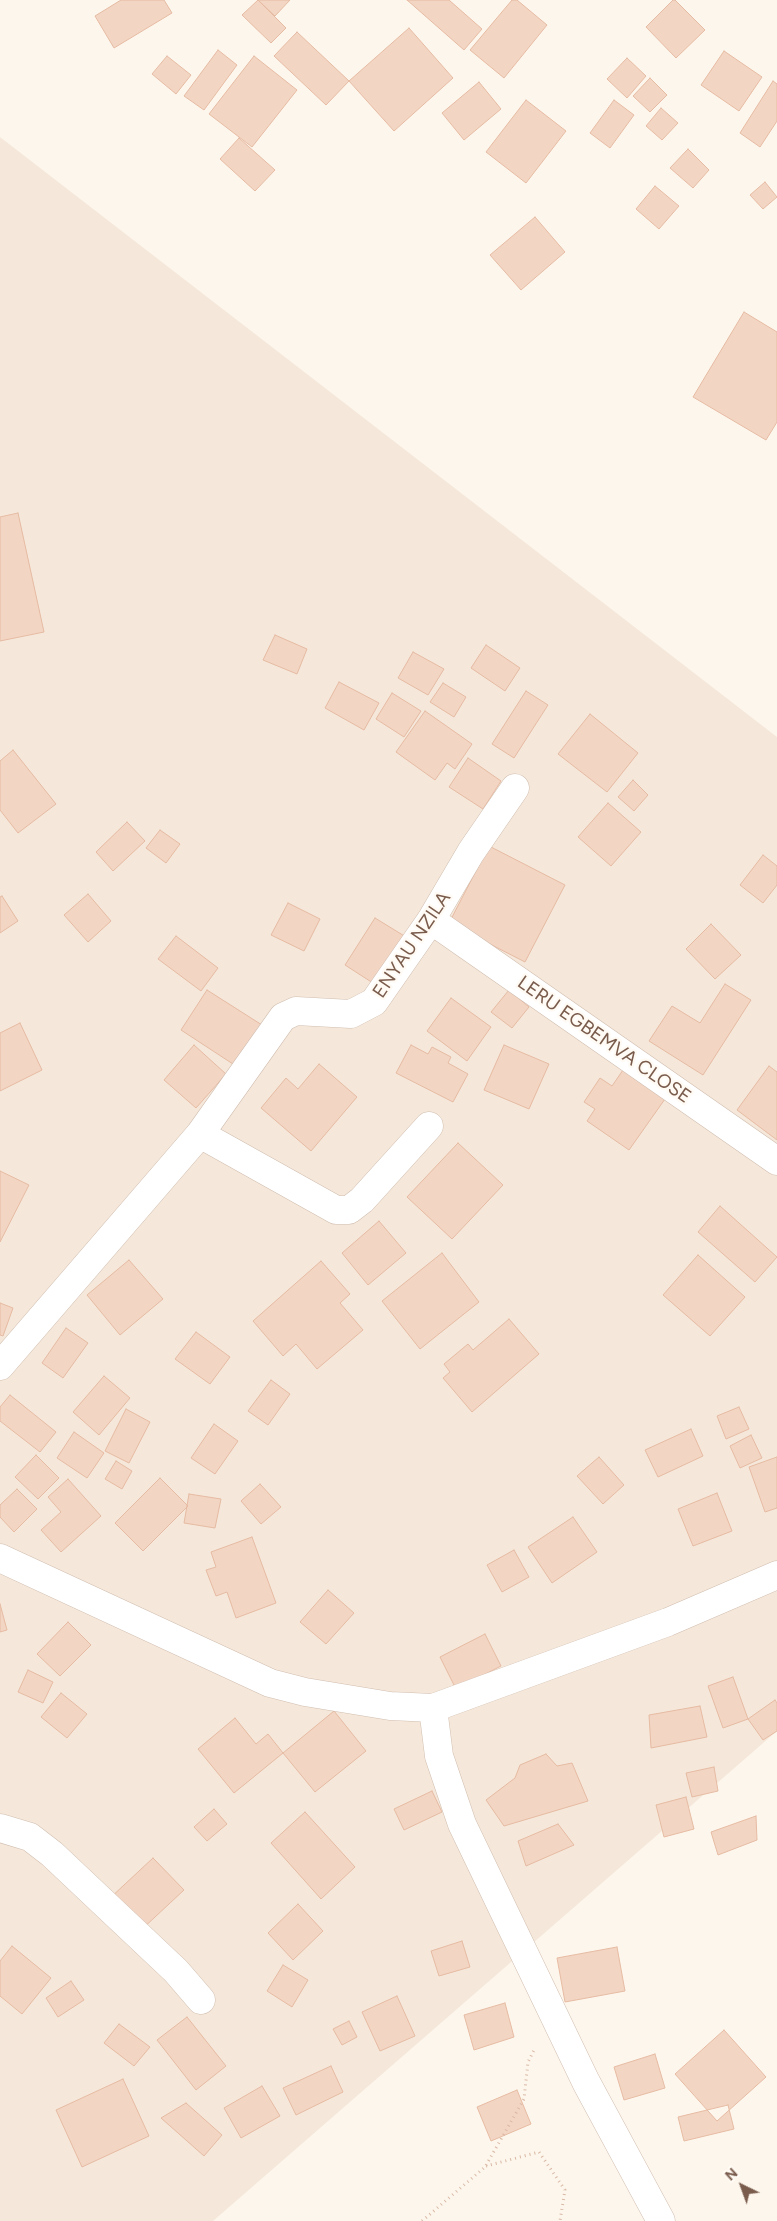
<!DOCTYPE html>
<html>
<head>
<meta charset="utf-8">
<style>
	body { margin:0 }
	#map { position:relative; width:777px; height:2221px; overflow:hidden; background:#fdf6ec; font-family:Figtree,sans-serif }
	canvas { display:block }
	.north { position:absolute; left:717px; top:2161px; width:50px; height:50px; -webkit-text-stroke:4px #fffaf3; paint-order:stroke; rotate:318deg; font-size:14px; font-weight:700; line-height:20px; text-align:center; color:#7a5c4d }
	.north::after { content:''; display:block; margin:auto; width:18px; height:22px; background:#7a5c4d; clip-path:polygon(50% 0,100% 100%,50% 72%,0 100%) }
</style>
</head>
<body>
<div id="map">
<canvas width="777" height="2221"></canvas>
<div class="north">N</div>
</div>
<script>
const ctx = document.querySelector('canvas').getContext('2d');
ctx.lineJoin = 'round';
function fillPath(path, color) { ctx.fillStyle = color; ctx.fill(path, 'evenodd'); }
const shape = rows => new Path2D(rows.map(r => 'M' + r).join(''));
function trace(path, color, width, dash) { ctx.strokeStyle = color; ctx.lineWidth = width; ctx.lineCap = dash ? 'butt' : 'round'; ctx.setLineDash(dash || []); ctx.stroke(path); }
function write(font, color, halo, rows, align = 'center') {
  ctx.font = font + ' Figtree,sans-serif'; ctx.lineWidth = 4.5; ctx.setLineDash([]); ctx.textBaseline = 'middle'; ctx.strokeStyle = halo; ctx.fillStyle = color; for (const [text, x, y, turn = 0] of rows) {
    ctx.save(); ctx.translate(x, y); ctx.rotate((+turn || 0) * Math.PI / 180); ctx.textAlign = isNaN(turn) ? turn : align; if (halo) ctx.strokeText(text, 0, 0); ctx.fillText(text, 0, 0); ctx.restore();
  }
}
const residential = shape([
	[0,137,777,737,777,1731,213,2221,0,2221]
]);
const building = shape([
	[121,0,164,0,172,13,114,48,95,16,121,0],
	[258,0,286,28,271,43,242,15,258,0],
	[258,0,290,0,275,16,258,0],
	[407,0,449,0,482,29,464,50,407,0],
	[512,0,517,0,547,25,504,78,470,50,512,0],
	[673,0,675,0,705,30,676,58,646,27,673,0],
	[409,28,453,78,394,131,349,81,409,28],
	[297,32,349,81,326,105,274,56,297,32],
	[218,50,237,65,204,110,184,96,218,50],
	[724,51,762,77,739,111,701,85,724,51],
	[167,56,191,75,176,94,152,74,167,56],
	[254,56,297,90,252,147,209,114,254,56],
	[627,58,646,76,627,98,607,79,627,58],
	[650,78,667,95,650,112,633,96,650,78],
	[773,81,777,84,777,121,760,147,740,133,773,81],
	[479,82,501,109,464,140,442,113,479,82],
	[526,100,566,131,526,183,486,152,526,100],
	[614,100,634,115,610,148,590,133,614,100],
	[661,108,678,123,662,140,646,126,661,108],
	[239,138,275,170,255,191,220,159,239,138],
	[688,149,709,170,693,188,670,168,688,149],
	[765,182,777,197,763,209,750,195,765,182],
	[655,186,679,206,659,229,636,209,655,186],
	[535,217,565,252,521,290,490,255,535,217],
	[744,312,777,332,777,422,766,440,693,397,744,312],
	[18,513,44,632,0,641,0,517,18,513],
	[275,635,307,649,297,674,263,660,275,635],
	[486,645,520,668,505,691,471,668,486,645],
	[413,652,444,669,428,695,398,678,413,652],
	[339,682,379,703,364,730,325,708,339,682],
	[443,683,466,697,454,717,430,702,443,683],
	[526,691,548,705,514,758,492,744,526,691],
	[392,693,421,711,404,737,376,719,392,693],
	[425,711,472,744,455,769,447,763,435,780,396,752,425,711],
	[590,714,638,753,607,792,558,754,590,714],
	[13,750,56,804,18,833,0,810,0,761,13,750],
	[468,758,501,781,483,809,449,787,468,758],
	[633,780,648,795,634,811,618,797,633,780],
	[608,803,641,832,611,866,578,837,608,803],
	[127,822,145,841,113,871,96,852,127,822],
	[160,830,180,844,166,863,146,848,160,830],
	[489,846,565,885,525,962,449,923,489,846],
	[763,855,777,866,777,885,763,903,740,885,763,855],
	[88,894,111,921,88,942,64,915,88,894],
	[2,896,18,921,0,933,0,897,2,896],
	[288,903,320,919,304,951,271,935,288,903],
	[375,918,406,937,376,985,345,965,375,918],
	[711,924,741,955,715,979,686,949,711,924],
	[176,936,218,968,201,991,158,959,176,936],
	[725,984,751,1000,703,1075,649,1041,672,1006,700,1023,725,984],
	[207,990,262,1025,236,1066,181,1030,207,990],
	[509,990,529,1007,512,1028,491,1012,509,990],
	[451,998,491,1027,467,1061,427,1031,451,998],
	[20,1023,42,1070,0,1091,0,1033,20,1023],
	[194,1045,226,1074,196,1108,164,1080,194,1045],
	[411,1045,428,1054,432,1047,451,1057,448,1063,468,1074,453,1102,396,1073,411,1045],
	[504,1045,549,1064,529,1109,484,1090,504,1045],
	[319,1064,357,1097,311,1151,261,1108,286,1078,298,1089,319,1064],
	[769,1066,777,1072,777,1140,737,1110,769,1066],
	[623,1070,665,1099,629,1150,587,1121,595,1109,584,1102,600,1078,612,1086,623,1070],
	[458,1143,503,1185,452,1239,407,1197,458,1143],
	[0,1171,29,1185,0,1242,0,1171],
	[720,1206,777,1257,755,1282,698,1232,720,1206],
	[379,1221,406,1253,368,1285,342,1253,379,1221],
	[442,1253,479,1302,420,1349,382,1301,442,1253],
	[698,1255,745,1297,710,1336,663,1295,698,1255],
	[129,1260,163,1299,120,1335,87,1295,129,1260],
	[321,1261,350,1294,340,1303,363,1330,317,1369,296,1344,283,1356,253,1321,321,1261],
	[0,1303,13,1308,3,1336,0,1335,0,1303],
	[509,1319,539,1354,472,1412,443,1378,450,1372,444,1364,468,1344,473,1350,509,1319],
	[66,1328,88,1343,63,1378,42,1363,66,1328],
	[196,1332,230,1357,210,1384,175,1359,196,1332],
	[104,1376,130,1398,99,1435,73,1412,104,1376],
	[271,1380,290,1394,268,1425,248,1411,271,1380],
	[10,1395,56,1432,40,1452,0,1421,0,1407,10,1395],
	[739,1407,749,1429,726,1439,717,1416,739,1407],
	[126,1409,150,1422,129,1463,105,1451,126,1409],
	[214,1424,238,1441,215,1474,191,1458,214,1424],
	[691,1429,703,1456,658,1477,645,1450,691,1429],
	[74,1432,104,1453,87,1478,57,1458,74,1432],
	[751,1435,762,1458,740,1468,730,1446,751,1435],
	[36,1455,59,1478,38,1499,15,1477,36,1455],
	[599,1457,624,1485,603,1504,577,1476,599,1457],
	[777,1457,777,1508,765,1512,749,1467,777,1457],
	[116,1461,132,1471,122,1489,105,1479,116,1461],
	[160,1478,188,1506,143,1551,115,1523,160,1478],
	[68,1479,101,1516,61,1552,41,1530,61,1512,48,1497,68,1479],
	[260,1484,281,1507,261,1524,241,1501,260,1484],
	[17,1489,37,1509,14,1532,0,1517,0,1505,17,1489],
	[717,1493,732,1531,693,1546,678,1509,717,1493],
	[189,1494,221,1499,215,1528,184,1523,189,1494],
	[573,1517,597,1552,552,1583,528,1547,573,1517],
	[252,1537,276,1603,236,1618,227,1592,216,1596,206,1570,216,1567,211,1552,252,1537],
	[514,1550,529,1577,502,1592,487,1565,514,1550],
	[328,1590,354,1613,326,1644,300,1622,328,1590],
	[0,1604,7,1630,0,1632,0,1604],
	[68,1622,91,1645,60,1676,37,1654,68,1622],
	[485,1634,501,1666,456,1689,440,1657,485,1634],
	[28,1670,53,1682,43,1703,18,1692,28,1670],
	[733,1677,748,1719,723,1728,708,1686,733,1677],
	[61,1693,87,1714,67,1738,41,1717,61,1693],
	[775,1700,777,1703,777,1731,763,1740,748,1719,775,1700],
	[700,1706,707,1737,651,1748,649,1715,700,1706],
	[334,1711,366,1751,315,1792,283,1753,334,1711],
	[235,1718,256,1744,268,1734,283,1753,234,1793,198,1749,235,1718],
	[546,1754,557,1766,572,1763,588,1801,504,1826,486,1800,515,1778,520,1765,546,1754],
	[714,1767,718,1791,692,1797,686,1773,714,1767],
	[432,1791,442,1812,404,1830,394,1809,432,1791],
	[686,1797,694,1829,664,1837,656,1805,686,1797],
	[214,1809,227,1824,207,1841,194,1827,214,1809],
	[305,1812,355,1867,321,1899,271,1843,305,1812],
	[756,1816,757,1840,718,1855,711,1832,756,1816],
	[558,1824,574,1845,526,1866,518,1841,558,1824],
	[153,1858,184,1890,140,1931,109,1899,153,1858],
	[298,1904,323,1931,293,1960,268,1933,298,1904],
	[462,1941,470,1967,439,1976,431,1951,462,1941],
	[12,1946,51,1978,22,2014,0,1996,0,1961,12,1946],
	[617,1947,625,1991,565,2002,557,1958,617,1947],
	[283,1965,308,1980,292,2007,267,1991,283,1965],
	[71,1981,84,2000,58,2017,46,1998,71,1981],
	[397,1996,415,2036,380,2051,362,2012,397,1996],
	[505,2003,514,2037,474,2050,464,2015,505,2003],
	[187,2017,226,2066,196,2090,157,2040,187,2017],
	[349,2021,357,2037,342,2045,333,2029,349,2021],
	[119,2024,150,2047,134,2066,104,2043,119,2024],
	[724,2030,766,2077,717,2121,675,2074,724,2030],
	[655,2054,665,2088,624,2100,614,2067,655,2054],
	[331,2066,343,2092,296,2115,283,2088,331,2066],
	[123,2079,149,2136,82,2167,56,2110,123,2079],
	[262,2086,280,2116,241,2138,224,2108,262,2086],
	[517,2090,531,2124,491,2141,477,2107,517,2090],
	[186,2103,222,2135,204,2156,161,2118,186,2103],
	[728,2105,734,2129,684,2141,678,2117,728,2105]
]);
const path = shape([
	[486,2166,539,2152,565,2190,560,2221],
	[422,2221,485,2167,524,2099,528,2062,535,2048]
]);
const minor = shape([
	[431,920,777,1161],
	[200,1134,336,1210,349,1210,362,1200,429,1126],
	[0,1366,200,1134,283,1017,296,1011,351,1014,374,1002,431,920,471,852,515,788],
	[0,1558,270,1683,305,1692,390,1706,433,1708,439,1756,462,1824,586,2082,661,2221],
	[433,1708,668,1622,777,1575],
	[0,1828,30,1837,52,1854,176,1971,201,2000]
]);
const streetNames = [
	["ENYAU NZILA",412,945,-56],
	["LERU EGBEMVA CLOSE",604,1040,35]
];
fillPath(residential, '#f5e8da');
fillPath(building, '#f3d5c3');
trace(building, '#e6bba3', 1);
trace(minor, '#d1beb0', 29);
trace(path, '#d9b8a5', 3, [1, 4]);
trace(minor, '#fff', 28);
write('19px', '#7a5c4d', '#fffaf3', streetNames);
</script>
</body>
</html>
